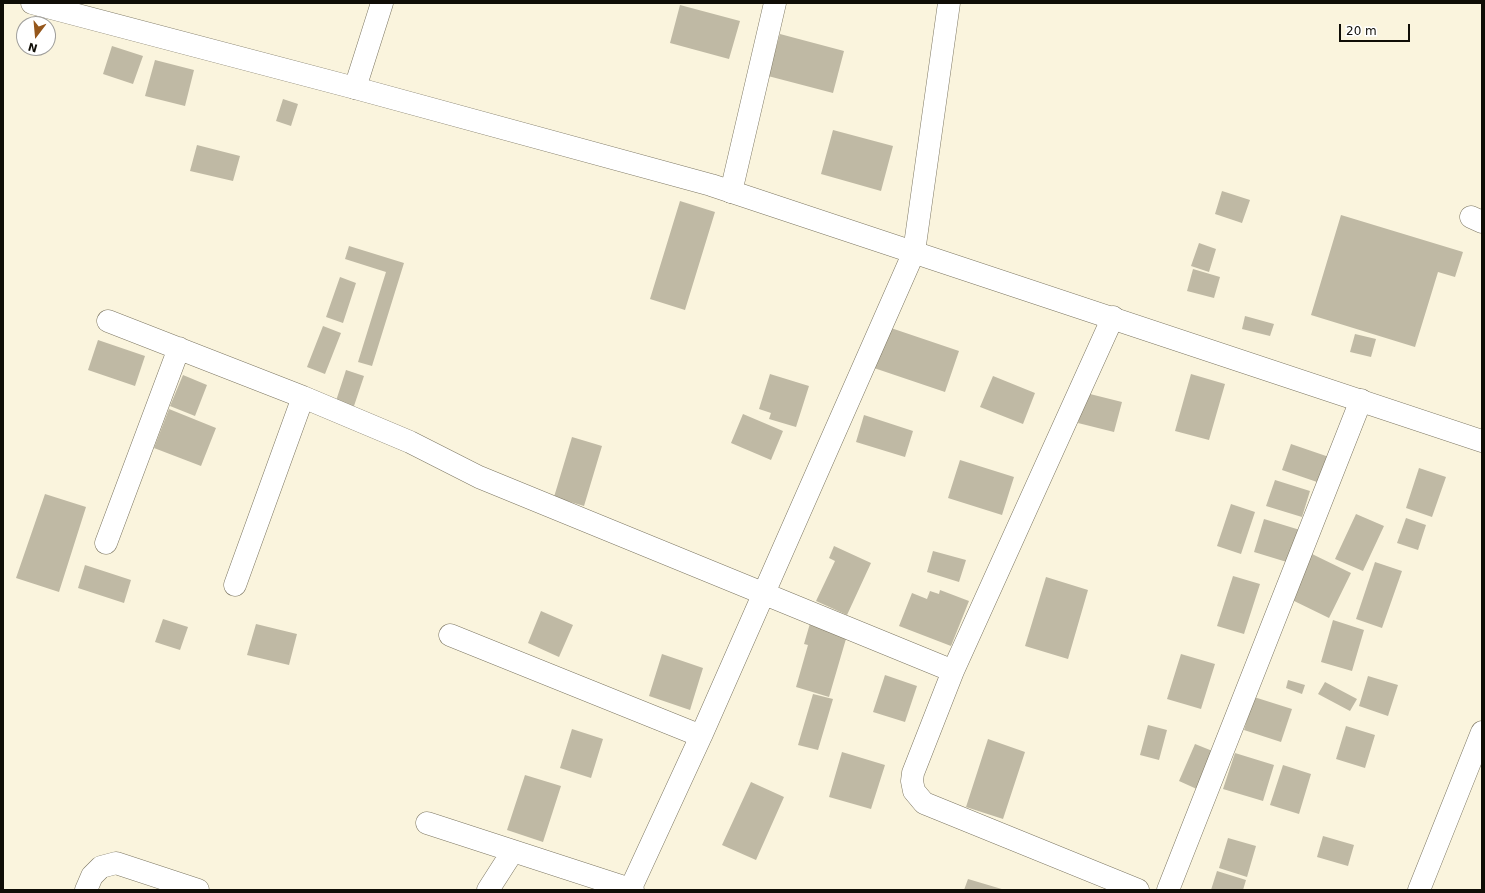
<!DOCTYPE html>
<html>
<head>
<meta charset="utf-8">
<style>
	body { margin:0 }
	#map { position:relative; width:1485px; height:893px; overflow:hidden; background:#faf4dd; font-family:"DejaVu Sans",sans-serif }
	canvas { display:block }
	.frame { position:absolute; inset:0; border:4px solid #0f0d06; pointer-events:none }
	.north { position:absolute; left:16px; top:16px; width:40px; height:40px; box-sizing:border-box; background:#fff; border:1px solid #9f9e9b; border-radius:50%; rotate:196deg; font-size:11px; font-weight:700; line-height:16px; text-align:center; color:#0f0d06 }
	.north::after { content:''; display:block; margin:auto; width:14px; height:18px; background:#95571c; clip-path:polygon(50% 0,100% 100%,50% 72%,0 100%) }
	.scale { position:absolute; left:1339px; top:24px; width:71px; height:18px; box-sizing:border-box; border:2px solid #0f0d06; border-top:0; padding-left:5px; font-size:12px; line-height:14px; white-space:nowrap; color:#0f0d06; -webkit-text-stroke:3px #fff; paint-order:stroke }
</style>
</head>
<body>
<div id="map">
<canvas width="1485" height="893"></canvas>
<div class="frame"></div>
<div class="north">N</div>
<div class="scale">20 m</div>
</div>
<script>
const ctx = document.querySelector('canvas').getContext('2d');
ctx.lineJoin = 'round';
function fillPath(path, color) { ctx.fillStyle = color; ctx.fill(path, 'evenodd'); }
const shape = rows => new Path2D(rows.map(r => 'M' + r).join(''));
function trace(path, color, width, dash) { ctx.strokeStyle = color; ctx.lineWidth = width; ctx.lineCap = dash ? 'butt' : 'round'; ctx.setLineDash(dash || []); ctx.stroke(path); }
const building = shape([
	[680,5,740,21,729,59,670,43],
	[780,34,844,51,833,93,768,76],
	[112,46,143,56,133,84,103,74],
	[155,60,194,70,185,106,145,96],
	[283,99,298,104,291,126,276,121],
	[833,130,893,146,881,191,821,174],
	[197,145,240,156,233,181,190,171],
	[1222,191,1250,200,1242,223,1215,214],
	[680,201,715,212,685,310,650,299],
	[1341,215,1463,252,1455,277,1438,272,1415,347,1311,315],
	[1199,243,1216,249,1209,272,1191,266],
	[349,246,404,263,372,366,358,362,386,272,345,259],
	[1193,269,1220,277,1214,298,1187,291],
	[340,277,356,283,343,323,326,317],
	[1245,316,1274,324,1270,336,1242,329],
	[323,326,341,333,325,374,307,367],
	[888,327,959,351,945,392,874,368],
	[1355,334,1376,339,1371,357,1350,352],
	[98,340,145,356,135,386,88,370],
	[346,370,364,376,353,409,335,404],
	[770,374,809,386,796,427,769,419,771,413,759,409],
	[1191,374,1225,384,1209,440,1175,431],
	[183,375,207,385,195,416,170,406],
	[993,376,1035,393,1023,424,980,407],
	[1086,393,1122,402,1114,432,1078,423],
	[169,409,216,428,201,466,154,448],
	[743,414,783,431,771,460,731,443],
	[864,415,913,431,905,457,856,442],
	[572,437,602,446,584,506,554,497],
	[1291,444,1329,457,1320,483,1282,470],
	[960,460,1014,477,1002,515,948,498],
	[1419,468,1446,477,1432,517,1406,508],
	[1275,480,1310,491,1302,517,1266,506],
	[45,494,86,507,59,592,16,578],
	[1231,504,1255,512,1241,554,1217,546],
	[1356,514,1384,526,1363,571,1335,559],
	[1406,518,1426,525,1418,550,1397,543],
	[1264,519,1300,530,1290,563,1254,552],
	[834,546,871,563,847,615,816,601,835,561,829,558],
	[933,551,966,560,959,582,927,572],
	[1310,553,1351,573,1329,618,1288,598],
	[1375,562,1402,571,1382,628,1356,619],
	[85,565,131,580,124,603,78,588],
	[1233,576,1260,584,1244,634,1217,626],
	[1046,577,1088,590,1068,659,1025,646],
	[940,590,969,601,951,646,899,626,912,593,927,599,930,591,939,594],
	[541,611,573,625,559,657,528,643],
	[163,619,188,627,180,650,155,642],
	[811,620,848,632,829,697,796,687,808,645,804,644],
	[1333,620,1364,630,1352,671,1321,662],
	[256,624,297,634,289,665,247,655],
	[662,654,703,668,690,710,649,696],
	[1181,654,1215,664,1201,709,1167,699],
	[885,675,917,686,905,722,873,712],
	[1368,676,1398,685,1388,716,1359,706],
	[1288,680,1305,685,1302,694,1286,688],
	[1325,682,1357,699,1350,711,1318,694],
	[813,694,833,699,818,750,798,745],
	[1254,697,1292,709,1281,742,1244,730],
	[1148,725,1167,730,1159,760,1140,755],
	[1346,726,1375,735,1365,768,1336,759],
	[572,729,603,739,591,778,560,768],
	[988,739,1025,752,1003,819,966,807],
	[1195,744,1215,752,1199,790,1179,781],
	[842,752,885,765,871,809,829,797],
	[1235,753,1274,765,1263,801,1223,789],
	[1283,765,1311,774,1299,814,1270,805],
	[525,775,561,786,543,842,507,830],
	[751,782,784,797,756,860,722,845],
	[1323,836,1354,845,1348,866,1317,857],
	[1228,838,1256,846,1247,877,1219,868],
	[1217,871,1246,880,1243,890,1211,890],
	[968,879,1005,890,964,890]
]);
const minor = shape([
	[355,88,382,3],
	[731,192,775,3],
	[1471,217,1482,222],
	[1113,317,953,671,913,773,912,781,914,791,924,803,1138,890],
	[108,321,303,397,410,442,479,477,953,671],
	[106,543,179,348],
	[235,585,303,397],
	[450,635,701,736,914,252,949,3],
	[427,823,633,890],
	[86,890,92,876,101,867,116,863,198,890],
	[488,890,513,851],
	[630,890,701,736],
	[1168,890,1361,400],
	[1419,890,1482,732]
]);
const secondary = shape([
	[32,3,355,88,711,185,1482,441]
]);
fillPath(building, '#bfb9a4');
trace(minor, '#7c7662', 23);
trace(secondary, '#7c7662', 23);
trace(minor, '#fff', 22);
trace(secondary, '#fff', 22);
</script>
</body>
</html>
